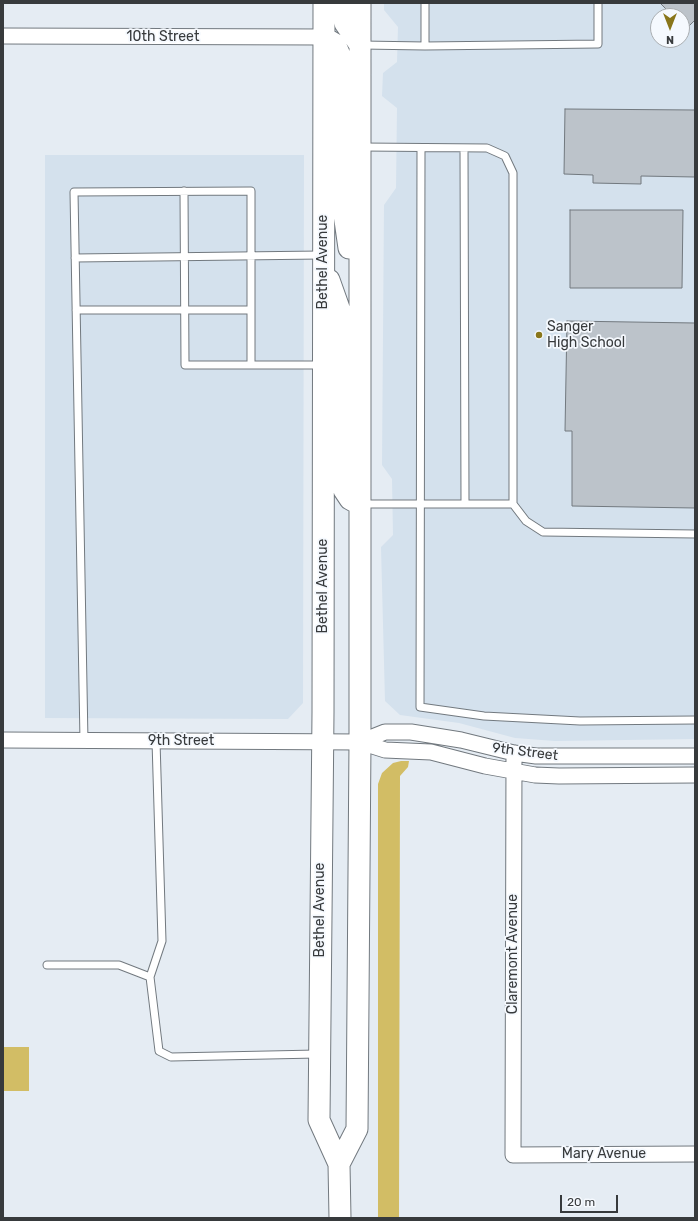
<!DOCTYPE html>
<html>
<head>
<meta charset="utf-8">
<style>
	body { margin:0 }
	#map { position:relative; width:698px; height:1221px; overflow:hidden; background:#e5ecf3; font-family:Rubik,sans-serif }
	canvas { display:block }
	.frame { position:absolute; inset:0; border:4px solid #373a3c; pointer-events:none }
	.north { position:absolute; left:650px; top:8px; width:40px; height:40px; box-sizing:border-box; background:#f5f9fe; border:1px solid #a9adb0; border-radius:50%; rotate:180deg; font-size:11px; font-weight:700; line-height:16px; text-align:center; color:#373a3c }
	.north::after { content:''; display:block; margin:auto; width:14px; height:18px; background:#89761a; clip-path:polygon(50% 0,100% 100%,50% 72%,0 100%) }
	.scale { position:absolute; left:560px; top:1195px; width:58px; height:18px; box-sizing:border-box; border:2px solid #373a3c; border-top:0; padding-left:5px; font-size:12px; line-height:14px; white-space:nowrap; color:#373a3c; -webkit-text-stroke:3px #f5f9fe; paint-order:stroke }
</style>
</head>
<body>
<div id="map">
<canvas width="698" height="1221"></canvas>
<div class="frame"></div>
<div class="north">N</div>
<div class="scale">20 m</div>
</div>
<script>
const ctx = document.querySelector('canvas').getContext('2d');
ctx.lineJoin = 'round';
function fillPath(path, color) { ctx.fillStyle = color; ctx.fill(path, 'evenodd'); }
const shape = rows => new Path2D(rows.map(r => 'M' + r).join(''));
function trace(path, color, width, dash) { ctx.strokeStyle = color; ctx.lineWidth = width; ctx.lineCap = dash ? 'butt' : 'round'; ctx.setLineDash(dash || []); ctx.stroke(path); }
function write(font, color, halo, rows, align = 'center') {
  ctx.font = font + ' Rubik,sans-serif'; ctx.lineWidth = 3.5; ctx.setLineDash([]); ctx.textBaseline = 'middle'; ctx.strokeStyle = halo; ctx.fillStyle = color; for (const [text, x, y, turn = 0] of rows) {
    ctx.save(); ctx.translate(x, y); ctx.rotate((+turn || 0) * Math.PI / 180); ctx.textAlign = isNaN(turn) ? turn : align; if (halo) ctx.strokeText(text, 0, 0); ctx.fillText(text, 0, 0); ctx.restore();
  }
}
const built = shape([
	[384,3,695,3,695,739,555,741,515,738,459,723,400,715,385,701,381,547,393,535,392,479,382,465,384,205,396,188,397,108,382,96,383,73,397,62,398,27,384,10],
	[658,16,682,16,682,40,658,40],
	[45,155,304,155,303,703,288,719,45,718]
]);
const green = shape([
	[401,761,409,761,408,767,400,776,399,1218,378,1218,378,784,382,773,393,763],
	[3,1047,29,1047,29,1091,3,1091]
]);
const building = shape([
	[660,3,695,3,695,20,686,29,682,25,682,16,673,16,660,3],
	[565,109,695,110,695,177,641,176,641,184,593,183,593,175,564,174,565,109],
	[570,210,683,210,682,288,570,288,570,210],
	[567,321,695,323,695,508,572,506,572,431,565,431,567,321]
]);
const service = shape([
	[425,3,425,46],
	[362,45,425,46,598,44,598,3],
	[362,147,487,148,505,156,513,173,513,504,526,521,543,532,695,534],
	[464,148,465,504],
	[421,149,420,707,484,716,580,721,695,720],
	[184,191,185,365,251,365],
	[75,258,321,255],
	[76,310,251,310],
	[361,504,513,504],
	[84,741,74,192,251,191,251,365,322,365],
	[47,965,119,965,150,977,159,1051,171,1057,317,1054],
	[150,977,162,941,156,741]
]);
const minor = shape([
	[3,36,323,37],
	[3,740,360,742,385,750,431,752,485,766,535,775,559,776,695,775],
	[360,742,385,732,411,732,461,740,514,753,536,756,695,756],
	[514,753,513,1155,695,1154]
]);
const secondary = shape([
	[324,3,323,713,319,1120,339,1164,340,1218],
	[343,3,345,23,360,45],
	[323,37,335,44,341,58,344,74,344,213,349,248],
	[329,280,340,311,341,479,344,490,350,499,359,504],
	[339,1164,357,1129,360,742,360,3]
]);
const markers = [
	[539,335,4,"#89761a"]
];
const streetNames = [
	["10th Street",163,37],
	["Bethel Avenue",323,262,-90],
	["Bethel Avenue",323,586,-90],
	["9th Street",181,741],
	["9th Street",525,752,7],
	["Bethel Avenue",320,910,-90],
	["Claremont Avenue",513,954,-90],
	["Mary Avenue",604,1154]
];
const poiNames = [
	["Sanger",547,327],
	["High School",547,343]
];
fillPath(built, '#d4e1ed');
fillPath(green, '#d2bd65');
fillPath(building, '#bcc3ca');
trace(building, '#72797f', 1);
trace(service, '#72797f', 9);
trace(minor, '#72797f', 17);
trace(secondary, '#72797f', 23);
trace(service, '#fff', 7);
trace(minor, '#fff', 15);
trace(secondary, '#fff', 21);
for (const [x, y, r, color] of markers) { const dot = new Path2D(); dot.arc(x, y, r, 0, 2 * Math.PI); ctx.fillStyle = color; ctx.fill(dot); trace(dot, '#f5f9fe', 1.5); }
write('14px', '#373a3c', '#f5f9fe', streetNames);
write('14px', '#373a3c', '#f5f9fe', poiNames, 'left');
</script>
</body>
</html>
